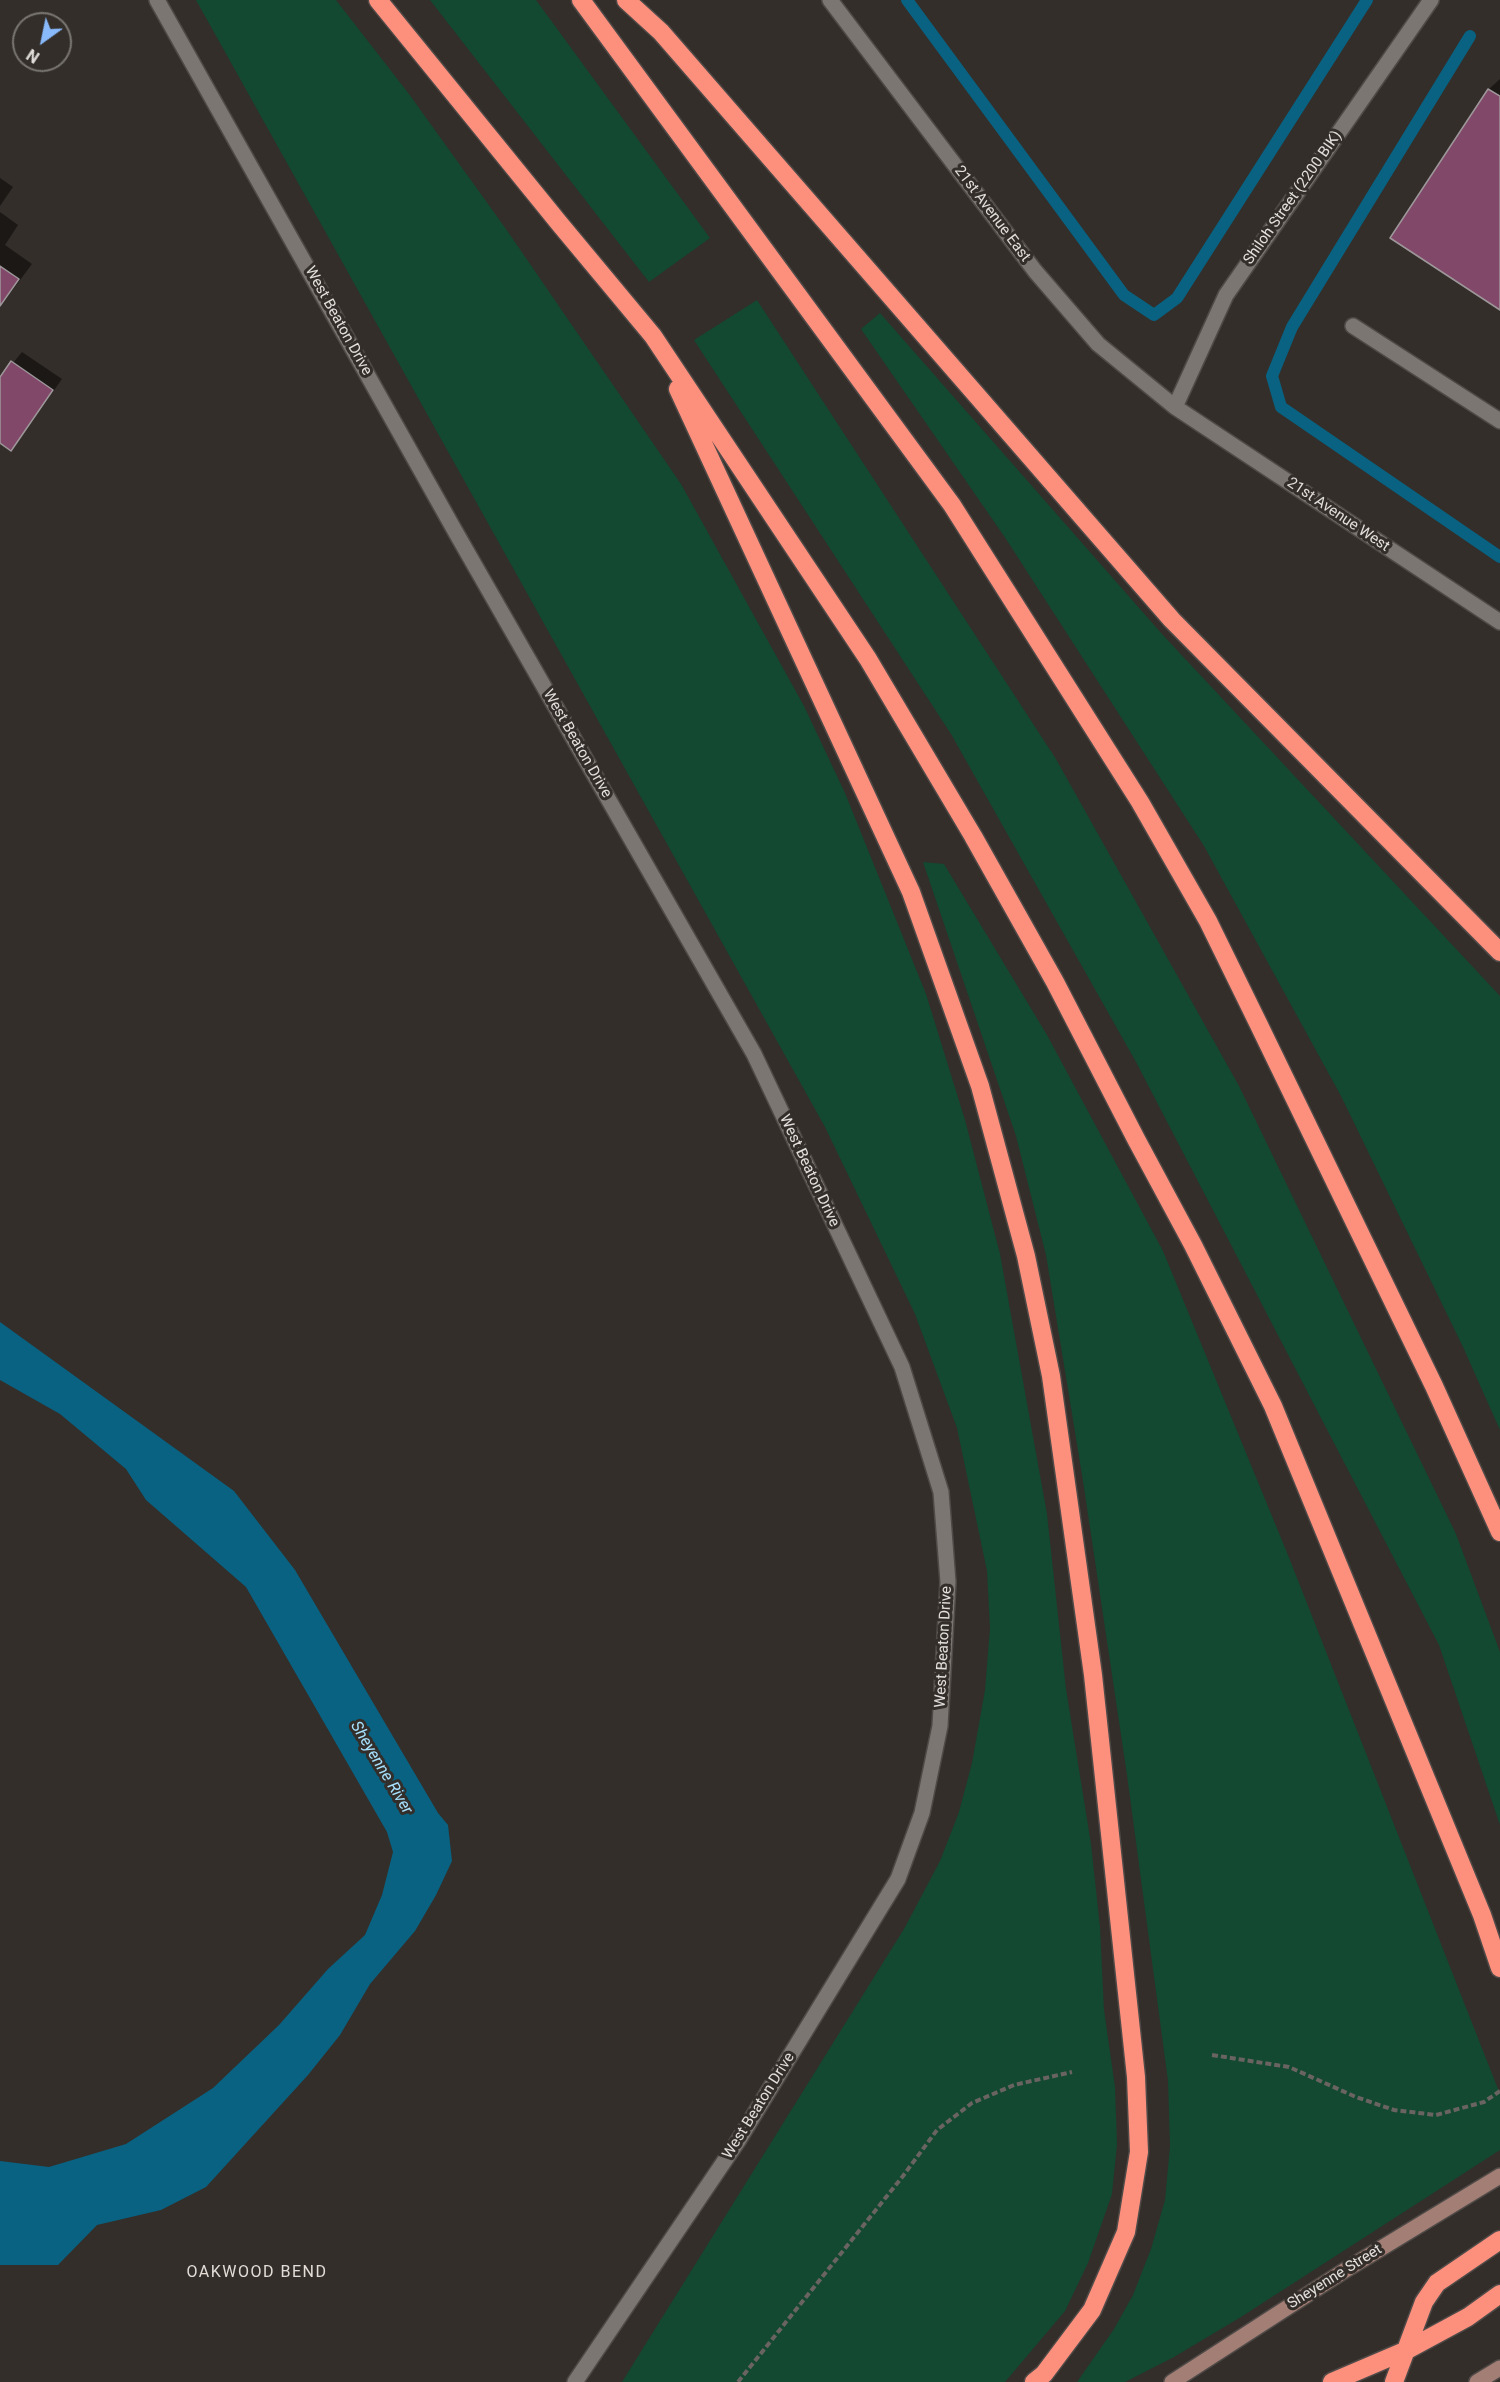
<!DOCTYPE html>
<html>
<head>
<meta charset="utf-8">
<style>
	body { margin:0 }
	#map { position:relative; width:1500px; height:2382px; overflow:hidden; background:#332e2a; font-family:Roboto,sans-serif }
	canvas { display:block }
	.north { position:absolute; left:12px; top:12px; width:60px; height:60px; box-sizing:border-box; background:#332e2a; border:2px solid #797571; border-radius:50%; rotate:213deg; font-size:16px; font-weight:700; line-height:24px; text-align:center; color:#e2dfdc }
	.north::after { content:''; display:block; margin:auto; width:21px; height:27px; background:#88bafc; clip-path:polygon(50% 0,100% 100%,50% 72%,0 100%) }
</style>
</head>
<body>
<div id="map">
<canvas width="1500" height="2382"></canvas>
<div class="north">N</div>
</div>
<script>
const ctx = document.querySelector('canvas').getContext('2d');
ctx.lineJoin = 'round';
function fillPath(path, color) { ctx.fillStyle = color; ctx.fill(path, 'evenodd'); }
const shape = rows => new Path2D(rows.map(r => 'M' + r).join(''));
function trace(path, color, width, dash) { ctx.strokeStyle = color; ctx.lineWidth = width; ctx.lineCap = dash ? 'butt' : 'round'; ctx.setLineDash(dash || []); ctx.stroke(path); }
function write(font, color, halo, rows, align = 'center') {
  ctx.font = font + ' Roboto,sans-serif'; ctx.lineWidth = 6; ctx.setLineDash([]); ctx.textBaseline = 'middle'; ctx.strokeStyle = halo; ctx.fillStyle = color; for (const [text, x, y, turn = 0] of rows) {
    ctx.save(); ctx.translate(x, y); ctx.rotate((+turn || 0) * Math.PI / 180); ctx.textAlign = isNaN(turn) ? turn : align; if (halo) ctx.strokeText(text, 0, 0); ctx.fillText(text, 0, 0); ctx.restore();
  }
}
const green = shape([
	[196,0,336,0,409,94,506,229,681,484,804,706,845,793,926,994,965,1120,1000,1254,1047,1514,1066,1689,1091,1844,1100,1927,1104,2010,1115,2087,1117,2144,1112,2194,1088,2263,1065,2311,1005,2382,622,2382,904,1929,940,1861,959,1812,972,1763,985,1690,990,1628,987,1571,957,1428,915,1314,825,1127],
	[430,0,536,0,710,238,649,282],
	[757,300,1056,759,1239,1086,1456,1534,1500,1652,1500,1825,1439,1645,1136,1062,951,734,694,340],
	[880,313,1162,634,1500,996,1500,1430,1463,1347,1341,1096,1204,846,1006,539,861,329],
	[923,862,944,864,1047,1035,1163,1251,1288,1555,1500,2094,1500,2150,1241,2317,1174,2357,1125,2382,1077,2382,1114,2329,1133,2295,1151,2249,1165,2200,1170,2146,1168,2081,1127,1775,1083,1481,1046,1255,1016,1136]
]);
const water = shape([
	[0,1322,234,1491,295,1570,438,1813,448,1825,452,1861,436,1895,415,1931,370,1984,340,2035,308,2075,206,2187,161,2210,97,2225,58,2265,0,2265,0,2161,49,2167,126,2144,213,2088,279,2025,328,1969,365,1935,382,1895,393,1852,387,1832,246,1587,146,1500,126,1469,60,1414,0,1380]
]);
const shadow = shape([
	[1500,79,1500,308,1392,237,1489,89],
	[0,178,13,187,0,206],
	[0,212,18,225,5,245,32,264,0,307],
	[22,352,62,379,20,439,11,449,0,442,0,379]
]);
const stream = shape([
	[907,0,1124,295,1154,315,1177,298,1367,0],
	[1470,36,1292,327,1272,376,1281,407,1500,557]
]);
const building = shape([
	[1488,89,1500,96,1500,310,1390,238,1488,89],
	[0,266,19,279,0,306,0,266],
	[11,361,53,390,11,451,0,443,0,377,11,361]
]);
const path = shape([
	[1212,2055,1289,2067,1356,2097,1394,2110,1436,2115,1484,2102,1500,2091],
	[738,2382,903,2176,937,2130,972,2103,1014,2085,1072,2072]
]);
const lane = shape([
	[1353,326,1500,421]
]);
const street = shape([
	[157,0,455,531,754,1054,902,1367,941,1492,948,1582,940,1726,922,1813,898,1879,738,2141,575,2382],
	[830,0,1035,271,1098,344,1175,407,1500,622],
	[1175,407,1226,295,1431,0]
]);
const secondary = shape([
	[1172,2382,1347,2269,1500,2176],
	[1477,2382,1500,2368]
]);
const highway = shape([
	[378,0,559,223,653,336,868,659,973,836,1055,982,1136,1139,1193,1245,1273,1406,1482,1915,1500,1968],
	[581,0,952,505,1140,802,1208,921,1258,1023,1434,1386,1500,1532],
	[626,0,661,32,1172,620,1500,952],
	[678,389,911,892,980,1086,1026,1256,1051,1376,1093,1675,1136,2077,1139,2152,1126,2232,1092,2310,1044,2374,1034,2382],
	[1332,2382,1407,2350,1468,2317,1500,2294],
	[1394,2382,1424,2302,1437,2283,1500,2240]
]);
const streetNames = [
	["Shiloh Street (2200 BIK)",1293,198,-55],
	["21st Avenue East",992,214,53],
	["West Beaton Drive",338,321,61],
	["21st Avenue West",1338,515,34],
	["West Beaton Drive",577,744,60],
	["West Beaton Drive",809,1171,65],
	["West Beaton Drive",944,1647,-87],
	["West Beaton Drive",759,2106,-58],
	["Sheyenne Street",1335,2277,-32]
];
const waterNames = [
	["Sheyenne River",381,1768,59]
];
const neighbourhoodNames = [
	["OAKWOOD BEND",257,2273]
];
fillPath(green, '#134831');
fillPath(water, '#096281');
fillPath(shadow, '#0007');
trace(stream, '#096281', 12);
fillPath(building, '#814869');
trace(building, '#9e979a', 1.5);
trace(lane, '#4f4a47', 18);
trace(street, '#4f4a47', 18);
trace(secondary, '#4f4a47', 18);
trace(highway, '#4f4a47', 21);
trace(path, '#696461', 4, [6, 3]);
trace(lane, '#7b7671', 15);
trace(street, '#7b7671', 15);
trace(secondary, '#a27e75', 15);
trace(highway, '#fd8f7d', 18);
write('15px', '#e2dfdc', '#332e2a', streetNames);
write('italic 16px', '#a6e1fe', '#332e2a', waterNames);
ctx.letterSpacing = '1.5px';
write('16px', '#e3dcd7', '#332e2a', neighbourhoodNames);
ctx.letterSpacing = '0px';
</script>
</body>
</html>
